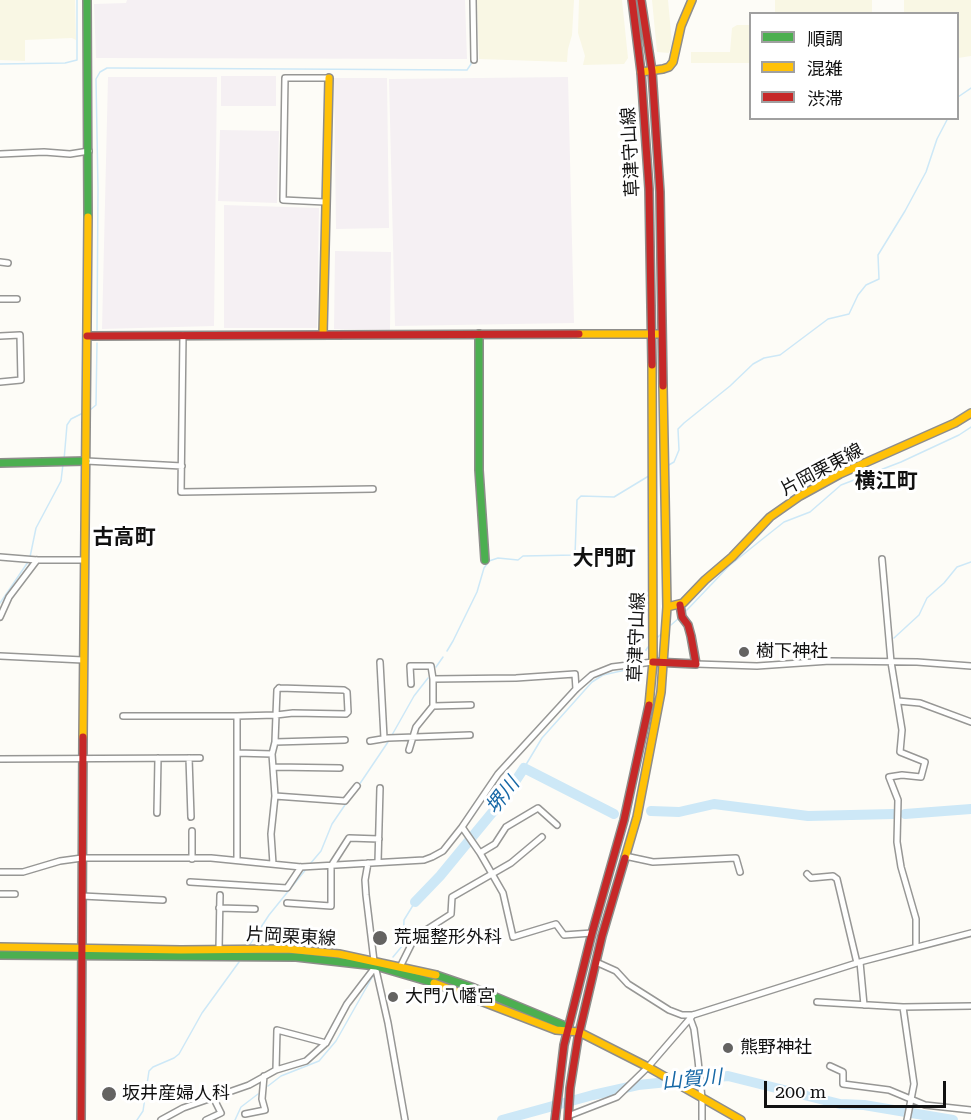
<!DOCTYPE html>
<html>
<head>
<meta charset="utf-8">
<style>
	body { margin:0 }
	#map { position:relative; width:971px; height:1120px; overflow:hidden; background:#fdfcf7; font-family:"Roboto Serif","Noto Sans JP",serif }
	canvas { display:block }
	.legend { position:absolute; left:749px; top:12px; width:210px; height:108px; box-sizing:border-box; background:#fff; border:2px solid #a0a0a0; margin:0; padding:8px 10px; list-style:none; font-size:18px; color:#111 }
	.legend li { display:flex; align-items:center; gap:12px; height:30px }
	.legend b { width:30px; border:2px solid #a0a0a0 }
	.scale { position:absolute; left:764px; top:1081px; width:182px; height:27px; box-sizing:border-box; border:3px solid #111; border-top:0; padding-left:8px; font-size:18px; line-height:21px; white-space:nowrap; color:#111; -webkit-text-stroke:4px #fff; paint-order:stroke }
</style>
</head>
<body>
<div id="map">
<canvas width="971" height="1120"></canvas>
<ul class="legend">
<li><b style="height:8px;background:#4caf50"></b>順調</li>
<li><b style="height:8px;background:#ffc107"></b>混雑</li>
<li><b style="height:8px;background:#c62828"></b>渋滞</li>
</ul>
<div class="scale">200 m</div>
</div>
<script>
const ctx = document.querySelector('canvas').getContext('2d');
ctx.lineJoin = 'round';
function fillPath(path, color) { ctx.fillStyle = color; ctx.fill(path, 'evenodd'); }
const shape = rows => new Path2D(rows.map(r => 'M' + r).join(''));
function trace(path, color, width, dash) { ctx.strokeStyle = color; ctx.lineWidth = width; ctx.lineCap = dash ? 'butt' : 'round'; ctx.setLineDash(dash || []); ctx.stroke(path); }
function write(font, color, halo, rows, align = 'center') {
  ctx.font = font + ' "Roboto Serif","Noto Sans JP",serif'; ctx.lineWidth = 6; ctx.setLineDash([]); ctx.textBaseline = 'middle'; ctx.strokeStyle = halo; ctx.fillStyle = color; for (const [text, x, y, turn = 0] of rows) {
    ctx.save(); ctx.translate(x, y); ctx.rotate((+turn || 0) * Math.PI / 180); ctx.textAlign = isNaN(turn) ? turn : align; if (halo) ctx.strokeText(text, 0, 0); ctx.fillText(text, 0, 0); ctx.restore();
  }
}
const industrial = shape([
	[127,0,465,0,467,59,96,58,94,4,126,3],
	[221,76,276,76,276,106,221,106],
	[108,77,217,77,214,326,102,329],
	[568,77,574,323,395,326,389,79],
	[334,78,387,78,389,228,336,229],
	[220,130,279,131,277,203,218,201],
	[224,205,319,208,317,328,224,328],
	[335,251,391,252,390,330,334,329]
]);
const farmland = shape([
	[0,0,75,0,76,40,72,38,25,40,25,61,0,60],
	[477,0,574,0,572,35,568,49,567,62,479,59],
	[579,0,622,0,628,58,624,64,583,65,585,56,578,33],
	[652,0,668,0,672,43,669,53,657,52],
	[775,0,872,0,872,13,775,13],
	[904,0,971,0,971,56,958,58,958,14,904,13],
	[737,25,750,25,750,63,691,63,691,52,730,52,732,28]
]);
const stream = shape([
	[470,0,471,52],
	[0,64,65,63,77,60,77,0],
	[958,97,971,88],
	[97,330,98,189,96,79,100,72,107,68,113,68,467,70,471,64,471,60],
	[90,410,96,405,97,343],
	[64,460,67,425,71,419,83,413],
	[667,466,674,462,679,450,678,429,684,423,730,386,753,364,764,358,780,355,828,319,849,314,858,295,866,285,879,279,878,255,905,211,926,172,937,139,948,118],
	[30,557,36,528,61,481,63,464],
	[0,603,28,562],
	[685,612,729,566,760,541,784,522,810,512,841,485,901,462,959,435,971,427],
	[671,625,679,618],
	[658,637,660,635],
	[894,638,919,615,927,598,944,583,957,567,971,562],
	[447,651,453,641,477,592,484,568,489,561,498,558,518,560,523,556,575,555,577,500,581,496,614,497,652,474],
	[638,662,648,647],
	[436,667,443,657],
	[392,735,414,696,428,678],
	[524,768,542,738,592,682,603,675,630,669],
	[359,785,390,739],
	[310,864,321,851,332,824,347,802],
	[250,944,269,915,307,868],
	[393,957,403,945,404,920,415,902],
	[268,1086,281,1076,319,1061,336,1041,374,974],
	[137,1120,143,1111,149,1071,153,1067,174,1058,179,1054,202,1013,239,962],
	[235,1120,241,1107,258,1094]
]);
const river = shape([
	[651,811,679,812,714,804,808,816,894,814],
	[905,814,971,809],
	[415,902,440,876,505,797,524,768,614,814],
	[502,1120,593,1095,638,1085,728,1076,840,1104,864,1105,953,1120]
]);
const street = shape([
	[473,0,474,60],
	[0,154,44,152,70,154,89,151],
	[325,202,283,200,285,78,329,78],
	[0,262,8,263],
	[0,299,17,299],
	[183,335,181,492,373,489],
	[0,336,20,335,21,380,0,382],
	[86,461,182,466],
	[0,557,37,560,84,560],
	[882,559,891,662,902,730,900,752,925,762,921,777,902,775,889,777,898,800,897,842,901,867,916,919,916,947],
	[0,617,9,597,37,560],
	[0,656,83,660],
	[380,662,384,738],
	[696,664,757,666,830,661,917,662,971,666],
	[433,679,516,678,575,674,576,689],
	[279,688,344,690,347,692,348,712,346,714,293,713,276,715,277,690,279,688],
	[898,701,920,703,971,722],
	[433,706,471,705],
	[123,716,237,716,237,860],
	[237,716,276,715,275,742,272,754],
	[370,741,388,738,470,735],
	[275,742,345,740],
	[409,750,416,727,433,706,433,679,431,666,410,666,411,684],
	[237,753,272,754,275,796,271,834,273,864],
	[189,758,191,817],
	[0,759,200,758],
	[274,767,340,768],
	[275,796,345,801,357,786],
	[157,813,158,758],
	[462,827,480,853,503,893,513,937,556,924,564,935,592,933],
	[192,831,192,859],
	[480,853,495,844,506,827,538,808,557,825],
	[625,856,653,862,736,858,740,872],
	[378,862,380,788],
	[368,863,365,880,366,895,374,961,388,1023,405,1120],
	[0,872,23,872,60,861,82,858,211,858,301,867,424,860,432,857,443,851,462,827,498,774,576,689,592,675,612,667,653,662],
	[807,874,811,878,833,876,837,879,857,963],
	[190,882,287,888,301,867],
	[0,894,15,894],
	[82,896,163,900],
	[287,903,331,906,331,866,349,838,379,839],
	[219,908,255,909],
	[219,949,220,895],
	[596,962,616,971,628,984,669,1010,682,1015,693,1015,860,962,971,933],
	[860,962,864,1005],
	[401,965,415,937,451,914,452,897,511,863,542,837],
	[817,1002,903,1007,971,1006],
	[903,1007,914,1084,907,1120],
	[690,1018,694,1029,698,1060,702,1098,702,1120],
	[830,1066,843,1072,843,1084,889,1090,925,1105,971,1110],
	[276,1070,277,1030,326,1043],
	[245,1114,265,1110,262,1099,264,1076],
	[568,1116,617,1097,648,1067,693,1015],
	[161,1120,183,1108,249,1085,276,1070,306,1061,326,1043,347,1004,376,966],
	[206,1120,221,1113,213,1097]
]);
const fast = shape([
	[87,0,88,217],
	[479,334,479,470,485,560],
	[0,463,86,461],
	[0,955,296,957,376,966,434,983],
	[436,975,474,988,563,1025,567,1030]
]);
const slow = shape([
	[641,72,663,69,669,67,673,62,681,26,692,0],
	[323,334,329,78],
	[579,334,661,334],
	[667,607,683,603,705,580,732,557,770,517,800,496,840,474,955,423,971,413],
	[649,705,653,662,652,365],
	[83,737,88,217],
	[625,858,637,817,661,692,667,607,663,386],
	[0,947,181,950,287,949,339,954,436,975],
	[434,983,556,1030,579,1032,648,1067,741,1120]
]);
const jam = shape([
	[632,0,641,72,649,189,652,365],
	[641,0,652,71,660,192,663,386],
	[87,336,579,334],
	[653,662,696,664,691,636,688,625,682,617,680,605],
	[81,1120,83,737],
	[555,1120,564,1045,592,933,624,820,649,705],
	[568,1120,570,1088,578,1038,602,936,625,858]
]);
const markers = [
	[744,652,6,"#646362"],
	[380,938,8,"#646362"],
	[393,997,6,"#646362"],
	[728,1048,6,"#646362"],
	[109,1094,8,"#646362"]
];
const streetNames = [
	["草津守山線",631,152,-93],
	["片岡栗東線",822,470,-28],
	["草津守山線",637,637,-88],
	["片岡栗東線",291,937,3]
];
const poiNames = [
	["樹下神社",756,652],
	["荒堀整形外科",394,938],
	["大門八幡宮",405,997],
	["熊野神社",740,1048],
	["坂井産婦人科",122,1094]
];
const waterNames = [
	["堺川",503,796,-53],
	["山賀川",692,1080,-5]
];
const quarterNames = [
	["横江町",886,482],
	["古高町",124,538],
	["大門町",604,559]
];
fillPath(industrial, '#f5f0f3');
fillPath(farmland, '#f9f7e4');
trace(stream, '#cde8f7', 1.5);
trace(river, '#cde8f7', 10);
trace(street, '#979795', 8);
trace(fast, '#8e8d8b', 10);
trace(slow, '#8e8d8b', 10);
trace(jam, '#8e8d8b', 10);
trace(street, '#fffffe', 5);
trace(fast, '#4caf50', 7);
trace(slow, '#ffc107', 7);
trace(jam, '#c62828', 7);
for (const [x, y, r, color] of markers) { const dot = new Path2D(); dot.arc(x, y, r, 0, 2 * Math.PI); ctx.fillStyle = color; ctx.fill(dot); trace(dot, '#fff', 2); }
write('18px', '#111', '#fff', streetNames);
write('18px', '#111', '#fff', poiNames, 'left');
write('italic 20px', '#1768a6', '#fff', waterNames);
write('bold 21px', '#111', '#fff', quarterNames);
</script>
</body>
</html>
